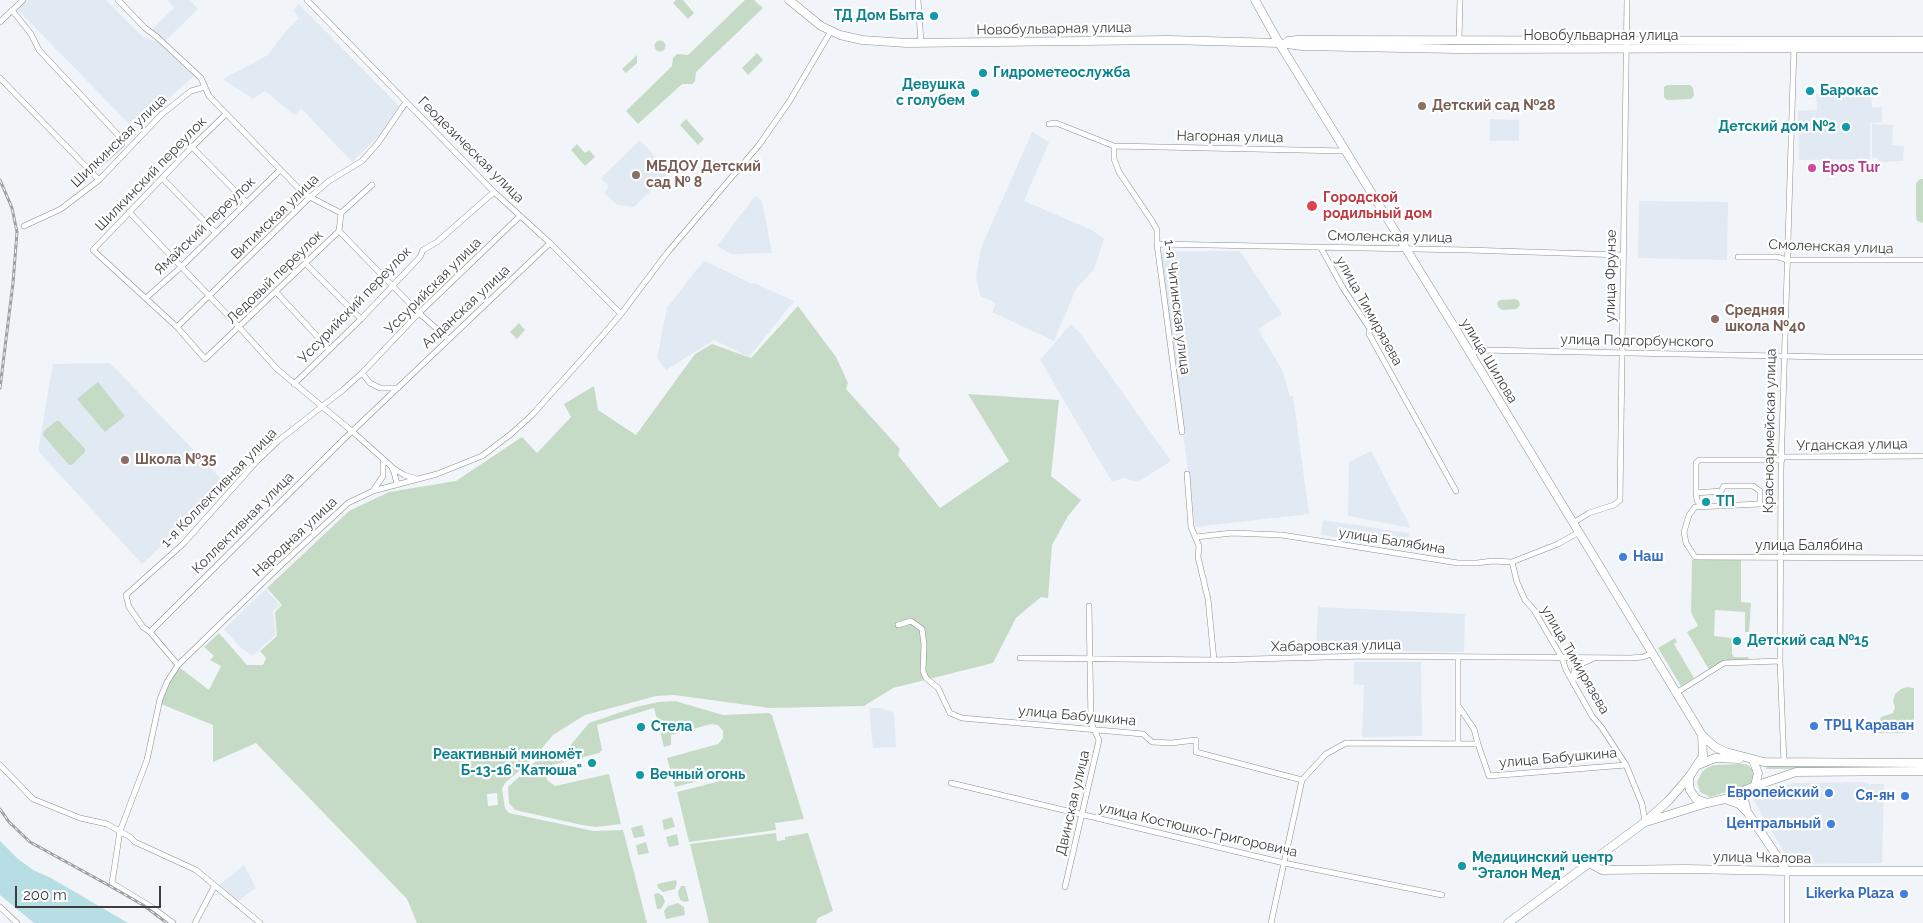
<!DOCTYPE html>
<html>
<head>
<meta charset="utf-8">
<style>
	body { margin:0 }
	#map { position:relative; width:1923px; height:923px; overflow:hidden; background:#f1f5f9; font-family:Raleway,sans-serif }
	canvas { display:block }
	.scale { position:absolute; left:15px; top:886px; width:146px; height:22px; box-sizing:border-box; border:2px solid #3c3d3e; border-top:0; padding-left:6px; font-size:15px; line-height:18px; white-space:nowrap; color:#3c3d3e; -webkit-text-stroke:4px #fff; paint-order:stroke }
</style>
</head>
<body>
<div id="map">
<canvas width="1923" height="923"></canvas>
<div class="scale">200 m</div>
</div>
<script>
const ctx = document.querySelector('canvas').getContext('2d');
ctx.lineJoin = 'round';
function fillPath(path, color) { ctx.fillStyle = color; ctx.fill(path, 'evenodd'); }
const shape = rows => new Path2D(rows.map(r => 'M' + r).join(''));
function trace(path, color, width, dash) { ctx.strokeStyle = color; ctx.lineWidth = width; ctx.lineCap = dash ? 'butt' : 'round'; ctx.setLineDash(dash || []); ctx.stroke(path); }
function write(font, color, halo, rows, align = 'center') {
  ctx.font = font + ' Raleway,sans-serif'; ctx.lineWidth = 4.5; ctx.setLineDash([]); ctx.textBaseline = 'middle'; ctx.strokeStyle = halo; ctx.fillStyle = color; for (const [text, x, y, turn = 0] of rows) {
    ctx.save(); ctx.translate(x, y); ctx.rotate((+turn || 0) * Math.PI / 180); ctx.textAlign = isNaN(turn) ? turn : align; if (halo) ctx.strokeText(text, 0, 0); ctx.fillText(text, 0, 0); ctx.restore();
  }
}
const built = shape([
	[28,0,106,0,143,37,158,42,194,76,134,129,17,9],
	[167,0,190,0,198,9,165,41,151,30,174,8],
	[299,4,399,106,379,136,352,162,302,109,294,115,265,91,253,99,223,79,268,55,286,31,299,18,293,10],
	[1871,93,1872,107,1882,107,1882,122,1870,123,1870,159,1799,160,1798,111,1817,110,1816,94],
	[1490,119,1519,120,1519,141,1490,141],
	[1872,124,1893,125,1892,145,1904,146,1903,161,1879,162,1878,158,1872,158],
	[1032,132,1049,142,1024,201,1092,230,1104,239,1094,269,1076,289,1054,341,992,312,996,303,980,296,976,277,981,248],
	[640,140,670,173,634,207,617,205,604,193,609,186,601,178],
	[755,196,762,201,772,253,731,254,717,246],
	[1639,201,1728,202,1727,260,1638,258],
	[1160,251,1240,251,1282,314,1258,329,1282,370,1290,396,1293,396,1309,514,1195,527],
	[705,261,752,284,754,283,794,301,749,357,714,340,666,370,657,358,667,308,697,269],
	[1071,324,1080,333,1171,461,1138,482,1123,478,1112,482,1040,360],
	[110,363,227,485,142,564,38,451,53,364],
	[1371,451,1411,528,1348,516,1349,462],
	[1323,520,1409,533,1407,548,1321,535],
	[266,589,280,605,273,611,276,635,252,656,239,646,224,629],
	[1318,607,1465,614,1464,652,1316,650],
	[1354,662,1421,662,1422,736,1362,737,1364,685,1354,684],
	[869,708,881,708,894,713,896,747,873,748],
	[1865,782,1869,784,1884,784,1882,863,1798,864,1788,859,1753,799,1793,783],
	[244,865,256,888,237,902,217,887]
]);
const green = shape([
	[676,0,683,0,694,13,688,19,673,3],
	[745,0,754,0,763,8,696,72,695,81,692,84,682,84,638,124,626,111,672,66,673,58,677,54,688,55],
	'654.5 46a5.5 5.5 0 1 1 11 0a5.5 5.5 0 1 1-11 0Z',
	[757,53,763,60,748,75,742,68],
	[637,55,637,63,626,73,622,69],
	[1667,85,1690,85,1693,88,1694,96,1691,99,1667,100,1664,97,1664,87],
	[686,119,704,139,698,145,680,125],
	[577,144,585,153,589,150,595,157,585,166,571,150],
	[1920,179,1923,179,1923,223,1917,221,1916,217,1916,183],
	[1515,299,1519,301,1520,305,1517,309,1502,310,1498,307,1497,303,1500,300],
	[798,306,836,357,848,383,846,389,900,449,898,455,940,508,1009,461,968,394,1059,400,1051,476,1081,500,1068,516,1052,545,1048,598,1041,597,1016,618,993,663,893,688,864,706,770,708,674,695,656,696,585,715,553,735,532,760,505,783,502,789,505,808,509,813,594,831,623,830,647,923,417,923,407,899,256,743,213,762,213,725,161,704,169,681,179,667,209,690,221,666,210,660,214,656,204,647,219,633,247,665,263,665,266,658,260,651,277,636,275,612,282,605,267,588,349,511,389,492,456,481,522,437,537,453,571,417,564,404,594,386,598,410,636,435,695,354,712,344,751,358],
	[497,793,498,805,488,806,487,794],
	[519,323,525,330,517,339,510,332],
	[98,382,125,416,105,432,77,399],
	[56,421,59,421,85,449,85,452,72,465,69,465,43,435,44,431],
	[1692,560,1741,560,1741,602,1751,603,1749,632,1745,632,1745,612,1715,610,1714,636,1732,638,1732,654,1734,657,1748,657,1750,660,1722,661,1710,669,1708,668,1687,632,1698,626,1691,612],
	[1675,638,1677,642,1674,644,1694,678,1681,686,1658,648],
	[1907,687,1914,688,1914,725,1906,726,1906,733,1879,733,1877,729,1881,717,1893,713,1895,707,1893,702,1895,694,1901,689],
	[675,701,723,715,769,713,772,715,804,819,775,823,776,830,689,842,677,792,732,778,732,772,675,787,667,758,718,744,723,738,723,731,718,725,711,724,671,735,671,745,664,747,654,708,597,725,602,750,599,753,552,765,545,773,547,780,555,786,609,774,621,824,596,827,582,825,515,810,509,803,508,787,535,762,564,753,589,723,636,707,658,702],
	[1743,764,1748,765,1755,772,1753,782,1749,785,1710,797,1700,792,1697,782,1702,772,1707,768,1714,765],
	[1767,765,1923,765,1923,768,1766,769],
	[672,817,675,827,664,830,662,820],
	[642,825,645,836,634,838,631,828],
	[776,833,777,841,785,840,785,837,808,833,833,911,818,918,816,923,709,923,690,844],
	[677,834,679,845,669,847,666,837],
	[646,842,649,853,638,855,636,845],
	[676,880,677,883,675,889,663,892,658,888,657,884],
	[681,886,685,886,689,901,685,902,680,900,678,892],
	[658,893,663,896,665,902,661,909,657,909,654,894],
	[678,903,684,907,685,915,666,919,664,911,668,906]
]);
const water = shape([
	[0,841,17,858,33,870,51,878,128,923,34,923,0,895]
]);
const street = shape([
	[118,0,145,28,157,37,201,78,209,96,304,194,341,213],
	[307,0,494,192,550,243,621,314],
	[918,0,921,43],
	[12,10,31,34,39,50,119,136,122,144,91,172],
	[0,22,23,0],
	[1459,40,1460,0],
	[0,78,99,180],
	[226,114,192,147,93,250,177,327,205,359,339,231,341,213,372,185],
	[1049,124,1056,123,1114,146,1114,159,1119,172,1152,221,1157,230,1157,244,1182,432],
	[1114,146,1345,151],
	[192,147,246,202],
	[162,178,215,232],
	[129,212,239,327,277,369,353,432,391,466,394,472,397,484],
	[24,226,61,209,99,180,162,114,191,91,205,87],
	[339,231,419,313,448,339],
	[1157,244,1467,250,1623,255],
	[1321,248,1343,288,1370,329,1369,334,1456,491],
	[1738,257,1778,257,1787,260,1923,260],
	[306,264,361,319],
	[276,292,329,349],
	[146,298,181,267,280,170],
	[177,327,309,198,329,181,362,161,378,143,406,102],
	[1470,354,1481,350,1828,357,1923,357],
	[362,373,370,383,380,388,398,388],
	[294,384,361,319,420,257,423,250,437,242,494,192],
	[1782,457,1923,456],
	[393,468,404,475,417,479],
	[1187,474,1191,527,1199,546,1198,557,1208,599,1214,660],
	[373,491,383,476,383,460],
	[1696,493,1721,491,1724,486,1753,486,1760,491,1760,504,1695,507,1689,515,1684,532,1686,543,1695,557,1923,558],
	[1701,506,1697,500,1696,493,1696,463,1699,460,1782,460],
	[1573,523,1589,513,1614,505,1620,500,1627,0],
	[1196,537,1232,533,1282,535,1458,563,1477,563,1492,561,1512,562,1558,544,1579,532],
	[1512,562,1517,582,1525,600,1534,610,1562,658,1566,670,1592,716,1602,728,1626,765,1642,804,1645,822],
	[898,625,911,621,922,629,924,645,923,671,926,678,938,688,950,713,962,718,1143,734,1152,742,1171,743,1196,740,1196,752,1302,780,1326,754,1346,743,1478,744,1489,776,1626,765],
	[150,632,343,440,550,243],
	[1020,658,1214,660,1365,656,1630,658,1643,657,1653,653],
	[178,665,150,632,143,627,129,607,126,595,183,544,257,461,278,441,343,390,362,373,419,313,520,216],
	[1573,683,1574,670,1577,666,1592,659],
	[1676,693,1724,663,1780,661],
	[1459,707,1474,729,1478,744],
	[1458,743,1458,658],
	[1784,763,1780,661,1781,469,1794,46],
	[0,765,33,799,80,818,107,824,130,837,135,842,196,870,260,923],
	[951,783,1284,863,1442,895],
	[1065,887,1099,740,1091,723,1089,606],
	[0,907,17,923],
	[173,923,153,908,112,883,120,831,147,760,160,699,167,682,178,665,279,567,348,503,373,491,437,474,482,456,511,434,532,415,583,358,621,314,667,253,759,145,789,102,831,31],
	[195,923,214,887],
	[1271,923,1302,780],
	[1787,923,1787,871]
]);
const secondary = shape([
	[1255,0,1279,43],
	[1288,41,1297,40,1923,41],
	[1279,43,1302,46,1455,49,1923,48],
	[1747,790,1744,800,1747,811],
	[1725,799,1739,804,1748,813,1787,871],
	[1646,822,1707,803],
	[1589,863,1602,870,1685,869,1787,871,1923,871],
	[1508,923,1645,822,1669,800,1689,777]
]);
const primary = shape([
	[789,0,821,26,840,35,862,40,907,43,1169,40,1279,43,1458,333,1702,735,1715,747,1726,752,1764,762,1923,763],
	[1702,735,1703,756,1689,777,1689,784,1690,790,1696,799,1707,803,1725,799,1755,786,1796,772,1923,771],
	[1753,760,1758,773,1755,786],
	[1698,765,1715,758,1739,759]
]);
const rail = shape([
	[0,180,12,208,17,232,13,283,0,388],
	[0,809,9,822,30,842,110,886,143,905,167,923]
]);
const markers = [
	[934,16,5,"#0f9aa8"],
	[983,73,5,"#0f9aa8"],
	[1810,91,5,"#0f9aa8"],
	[975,93,5,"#0f9aa8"],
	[1422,106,5,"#8d6e63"],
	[1846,127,5,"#0f9aa8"],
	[1812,168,5,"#d1479c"],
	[636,175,5,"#8d6e63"],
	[1312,206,6,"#e0444e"],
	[1715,319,5,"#8d6e63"],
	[125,460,5,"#8d6e63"],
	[1706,502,5,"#0f9aa8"],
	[1623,557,5,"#3f7fe0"],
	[1737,641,5,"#0f9aa8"],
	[1814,726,5,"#3f7fe0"],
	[641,727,5,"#0f9aa8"],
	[592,763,5,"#0f9aa8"],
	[640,775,5,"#0f9aa8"],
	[1829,793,5,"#3f7fe0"],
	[1905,796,5,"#3f7fe0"],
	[1831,824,5,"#3f7fe0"],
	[1462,866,5,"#0f9aa8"],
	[1904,894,5,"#3f7fe0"]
];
const cultureNames = [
	["ТД Дом Быта",924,16,"right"],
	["Гидрометеослужба",993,73],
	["Девушка",965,85,"right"],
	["с голубем",965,101,"right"],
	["Барокас",1820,91],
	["Детский дом №2",1836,127,"right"],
	["ТП",1716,502],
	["Детский сад №15",1747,641],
	["Стела",651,727],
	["Реактивный миномёт",582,755,"right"],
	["Б-13-16 \"Катюша\"",582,771,"right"],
	["Вечный огонь",650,775],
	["Медицинский центр",1472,858],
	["\"Эталон Мед\"",1472,874]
];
const streetNames = [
	["Новобульварная улица",1054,29,-1],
	["Новобульварная улица",1601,36],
	["Нагорная улица",1230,137,1],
	["Шилкинская улица",119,141,-44],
	["Геодезическая улица",471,150,45],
	["Шилкинский переулок",151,174,-46],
	["Витимская улица",275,217,-44],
	["Ямайский переулок",205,226,-44],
	["Смоленская улица",1390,237,1],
	["Смоленская улица",1831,247,2],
	["улица Фрунзе",1611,276,-89],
	["Ледовый переулок",275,277,-44],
	["Уссурийская улица",433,286,-45],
	["Уссурийский переулок",355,305,-46],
	["Алданская улица",466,307,-43],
	["1-я Читинская улица",1177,307,83],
	["улица Тимирязева",1369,311,61],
	["улица Подгорбунского",1637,341,1],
	["улица Шилова",1489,361,59],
	["Красноармейская улица",1770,431,-89],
	["Угданская улица",1852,445,-1],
	["1-я Коллективная улица",219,488,-46],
	["Коллективная улица",243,523,-45],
	["Народная улица",295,537,-43],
	["улица Балябина",1392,541,9],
	["улица Балябина",1809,546],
	["Хабаровская улица",1336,646,-1],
	["улица Тимирязева",1575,660,60],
	["улица Бабушкина",1077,716,5],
	["улица Бабушкина",1558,758,-5],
	["Двинская улица",1073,803,-77],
	["улица Костюшко-Григоровича",1198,830,13],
	["улица Чкалова",1762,858,1]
];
const educationNames = [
	["Детский сад №28",1432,106],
	["МБДОУ Детский",646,167],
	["сад № 8",646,183],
	["Средняя",1725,311],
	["школа №40",1725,327],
	["Школа №35",135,460]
];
const hotelNames = [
	["Epos Tur",1822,168]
];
const healthNames = [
	["Городской",1323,198],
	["родильный дом",1323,214]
];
const shopNames = [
	["Наш",1633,557,"left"],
	["ТРЦ Караван",1824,726,"left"],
	["Европейский",1819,793],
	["Ся-ян",1895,796],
	["Центральный",1821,824],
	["Likerka Plaza",1894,894]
];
fillPath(built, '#e1e9f3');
fillPath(green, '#c6dbc5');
fillPath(water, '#b7dde5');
trace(street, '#8b8f92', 6);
trace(secondary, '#8b8f92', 9);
trace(primary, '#8b8f92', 9);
trace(street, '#fff', 5);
trace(secondary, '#fff', 8);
trace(primary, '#fff', 8);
trace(rail, '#9ea0a3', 3);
trace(rail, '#fff', 1, [4]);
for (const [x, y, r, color] of markers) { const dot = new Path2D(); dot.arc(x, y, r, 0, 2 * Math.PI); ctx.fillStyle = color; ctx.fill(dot); trace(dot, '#fff', 2); }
write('bold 14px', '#0d838f', '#fff', cultureNames, 'left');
write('14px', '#3c3d3e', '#fff', streetNames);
write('bold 14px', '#785e54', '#fff', educationNames, 'left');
write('bold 14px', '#b23c85', '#fff', hotelNames, 'left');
write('bold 14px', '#be3a42', '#fff', healthNames, 'left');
write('bold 14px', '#366cbe', '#fff', shopNames, 'right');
</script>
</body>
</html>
